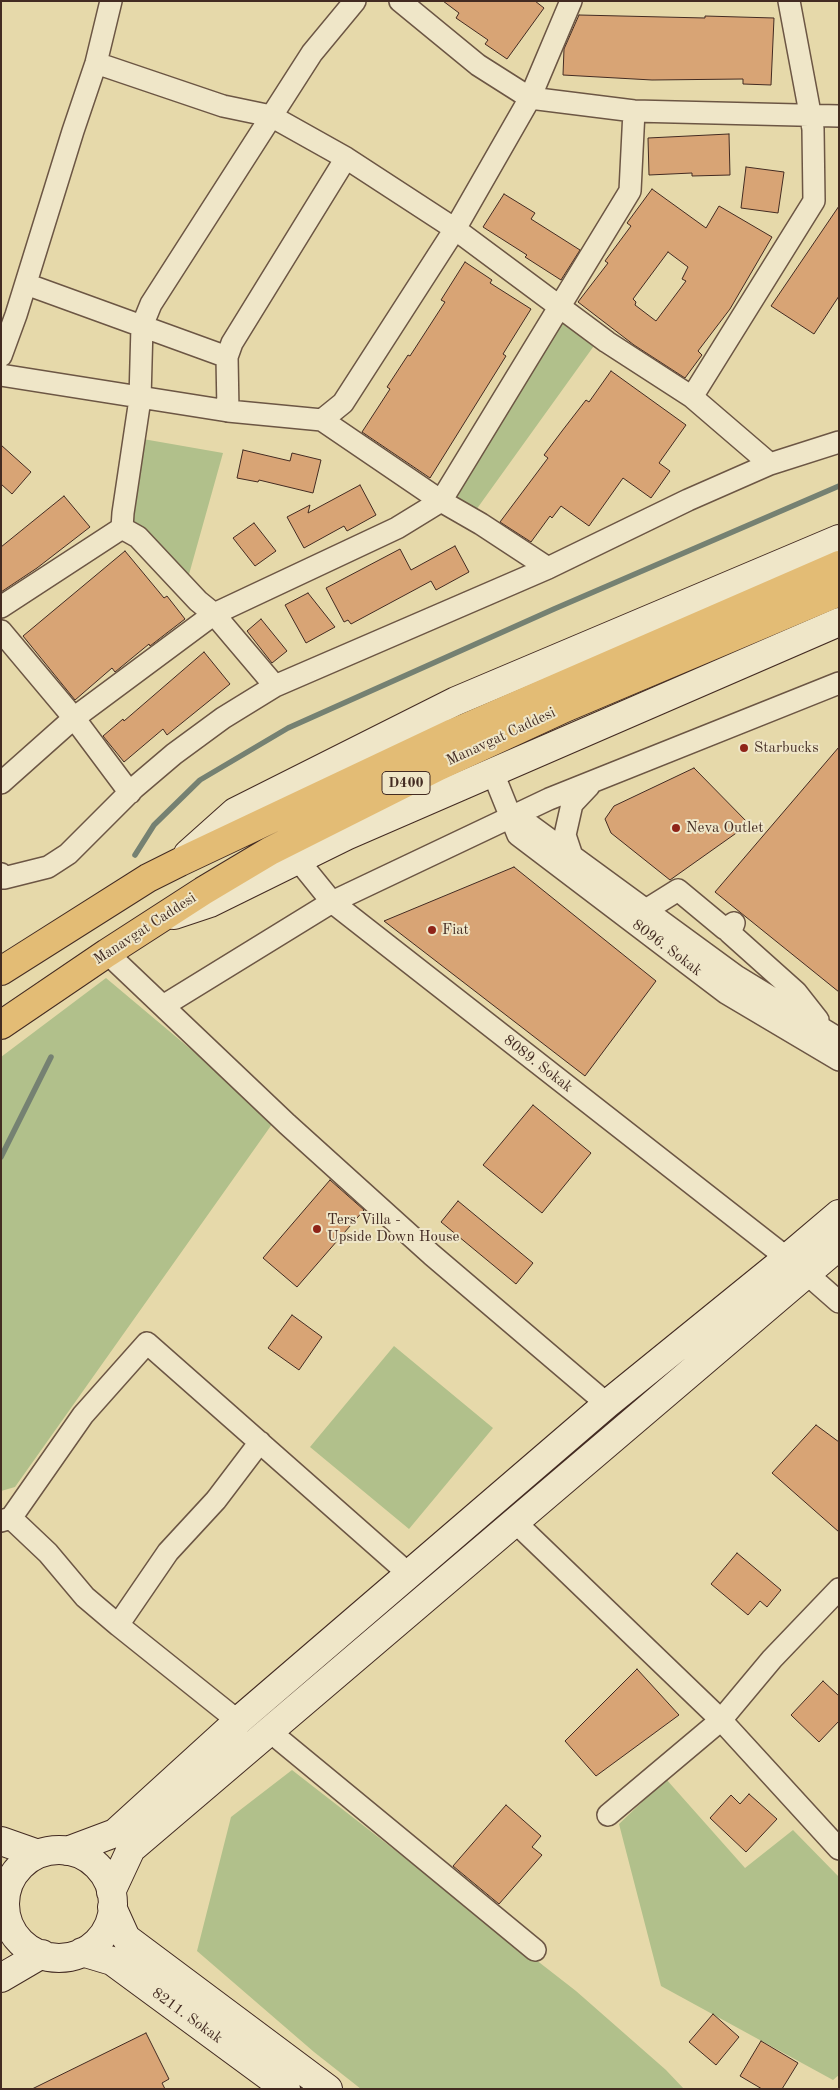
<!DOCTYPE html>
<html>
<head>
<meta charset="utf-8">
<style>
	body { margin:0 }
	#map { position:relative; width:840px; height:2090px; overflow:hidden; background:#e6d9aa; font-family:"Old Standard TT",serif }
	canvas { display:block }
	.frame { position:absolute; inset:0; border:2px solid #432b22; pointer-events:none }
</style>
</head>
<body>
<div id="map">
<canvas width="840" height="2090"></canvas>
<div class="frame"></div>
</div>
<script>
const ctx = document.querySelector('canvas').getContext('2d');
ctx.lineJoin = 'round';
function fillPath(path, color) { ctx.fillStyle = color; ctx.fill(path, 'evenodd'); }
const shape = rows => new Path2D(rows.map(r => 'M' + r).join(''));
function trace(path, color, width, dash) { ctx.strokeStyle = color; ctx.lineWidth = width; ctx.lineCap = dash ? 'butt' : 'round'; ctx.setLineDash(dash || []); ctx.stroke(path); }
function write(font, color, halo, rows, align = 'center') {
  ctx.font = font + ' "Old Standard TT",serif'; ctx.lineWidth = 4; ctx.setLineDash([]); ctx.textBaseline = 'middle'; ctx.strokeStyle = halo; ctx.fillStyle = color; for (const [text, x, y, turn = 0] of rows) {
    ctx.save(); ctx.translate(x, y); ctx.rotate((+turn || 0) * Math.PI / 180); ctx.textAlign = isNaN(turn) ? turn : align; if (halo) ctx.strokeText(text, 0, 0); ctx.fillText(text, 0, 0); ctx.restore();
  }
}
const green = shape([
	[564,319,596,343,476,510,456,496],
	[143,439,223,453,188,578,133,526],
	[106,978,275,1120,15,1487,1,1491,1,1057],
	[394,1346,493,1428,409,1529,310,1447],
	[292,1770,576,1991,666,2070,684,2089,361,2089,314,2052,197,1951,231,1817],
	[666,1779,745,1868,793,1830,839,1877,839,2075,833,2080,661,1986,619,1824]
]);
const stream = shape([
	[135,855,154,825,200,780,288,728,554,609,839,486],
	[1,1157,51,1057]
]);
const building = shape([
	[443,1,535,1,544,8,507,59,485,44,488,40,456,18,459,13,443,1],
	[579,15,705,18,705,16,774,18,771,85,743,84,743,79,652,80,563,75,564,49,579,15],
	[729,134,730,175,692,176,692,173,649,175,648,138,729,134],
	[746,167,784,172,778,213,741,208,746,167],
	[652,189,706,228,719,206,772,237,730,309,698,351,702,355,685,378,634,345,578,302,608,263,605,261,631,226,627,223,652,189],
	[668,252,688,267,682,279,686,281,656,321,635,305,636,302,633,299,668,252],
	[504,194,535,213,531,219,580,250,561,280,525,257,527,255,483,227,504,194],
	[839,206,839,296,814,334,771,306,839,206],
	[465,262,492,280,490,283,531,309,503,354,506,356,430,478,362,432,390,389,387,387,408,355,410,356,445,302,441,300,465,262],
	[611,371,686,425,659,463,670,471,651,498,623,478,589,526,561,506,552,518,550,516,531,542,500,522,548,458,544,455,562,431,586,400,589,402,611,371],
	[1,445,31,472,12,494,1,484,1,445],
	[243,450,290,461,292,453,321,460,313,493,259,480,258,482,237,478,243,450],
	[360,485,376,515,347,531,344,526,304,548,287,517,310,505,308,513,360,485],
	[64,496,90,527,37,568,1,592,1,547,64,496],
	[254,523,276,551,255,566,233,538,254,523],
	[455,546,469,572,436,590,431,581,351,624,348,620,344,622,326,588,400,549,411,570,455,546],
	[125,551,164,598,167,596,185,619,150,646,149,644,115,672,112,668,75,700,23,636,125,551],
	[308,593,335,627,306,643,285,605,308,593],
	[261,619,287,651,272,663,247,631,261,619],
	[204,652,230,684,167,735,163,729,124,762,103,736,123,719,124,721,204,652],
	[839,747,839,992,715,892,839,747],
	[694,768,749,824,670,880,611,833,605,819,614,806,694,768],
	[514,867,656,981,585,1076,384,921,514,867],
	[533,1105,591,1153,542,1213,483,1165,533,1105],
	[330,1180,364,1210,297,1287,263,1258,330,1180],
	[458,1201,533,1263,516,1284,441,1222,458,1201],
	[292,1315,322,1337,299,1370,268,1348,292,1315],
	[816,1425,839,1442,839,1532,772,1473,816,1425],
	[737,1553,781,1590,767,1607,760,1601,748,1615,711,1584,737,1553],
	[637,1669,679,1715,596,1776,565,1741,637,1669],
	[823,1681,839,1696,839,1721,819,1742,791,1715,823,1681],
	[749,1794,777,1819,746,1852,710,1818,731,1795,740,1804,749,1794],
	[506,1805,541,1836,532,1847,542,1855,499,1904,453,1866,506,1805],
	[713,2014,739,2037,716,2065,689,2042,713,2014],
	[146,2033,169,2079,162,2083,165,2089,32,2089,146,2033],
	[761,2041,798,2063,782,2089,762,2089,740,2076,761,2041]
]);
const street = shape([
	[400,1,478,65,530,98,634,111,839,116],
	[96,63,223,106,271,116,346,158,455,229,607,342,692,397,770,464],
	[26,284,227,357],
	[1,356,16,315,73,131,96,63,111,1],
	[1,375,228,411,322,420,343,403,455,229,530,98,571,1],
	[692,397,814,201,813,129,789,1],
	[228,411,227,357,232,343,346,158],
	[322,420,441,501,481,524,548,568],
	[122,528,138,537,198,601,214,614,275,686],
	[1,607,122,528,123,513,140,399,142,326,151,304,312,53,355,1],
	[1,631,74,718,130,793],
	[493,773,518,835,726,993,839,1060],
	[1,783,74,718,214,614,397,528,441,501,630,191,634,111],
	[512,819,531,826,736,976,839,1039],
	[572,856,565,835,572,804,589,786],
	[298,860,332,902,787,1258],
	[1,874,4,878,48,867,68,854,134,788,174,754,223,718,275,686,548,568,688,500,770,464,839,442],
	[646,910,678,890,725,929,734,923],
	[734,923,730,933,796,992,818,1020],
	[107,953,287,1124,432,1255,607,1404],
	[163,1006,332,902,549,799,839,683],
	[806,1273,839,1302],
	[11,1518,48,1553,85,1597,118,1625,238,1721],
	[1,1521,11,1518,83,1415,147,1343,410,1575],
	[514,1521,721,1720,839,1849],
	[118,1625,168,1552,216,1500,260,1442],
	[268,1730,535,1950],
	[608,1815,721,1720,772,1659,839,1589]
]);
const secondary = shape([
	[188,854,235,812,456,701,839,539],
	[174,915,210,903,346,836,839,622],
	[1,1841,38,1854],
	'5 1904a54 54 0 1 1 108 0a54 54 0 1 1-108 0Z',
	[67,1851,115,1833,238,1721,607,1404,787,1258,839,1214],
	[111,1892,131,1849,839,1246],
	[112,1907,126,1938,328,2089],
	[82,1952,112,1961,286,2089],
	[1,1978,42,1954]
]);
const highway = shape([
	[1,971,148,878,180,862,453,733,839,565],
	[1,1025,107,953,203,891,270,851,439,766,567,707,839,592]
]);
const markers = [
	[744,748,5,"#8f2418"],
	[676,828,5,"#8f2418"],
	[432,930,5,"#8f2418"],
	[317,1229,5,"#8f2418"]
];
const shields = [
	[406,783,48]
];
const shieldNames = [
	["D400",406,783]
];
const streetNames = [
	["Manavgat Caddesi",501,737,-25],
	["Manavgat Caddesi",145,929,-33],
	["8096. Sokak",667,948,37],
	["8089. Sokak",538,1064,38],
	["8211. Sokak",187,2016,36]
];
const poiNames = [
	["Starbucks",754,748],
	["Neva Outlet",686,828],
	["Fiat",442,930],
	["Ters Villa -",327,1220],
	["Upside Down House",327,1237]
];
fillPath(green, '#b1c08b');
trace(stream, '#758172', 5.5);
fillPath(building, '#d8a475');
trace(building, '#432b22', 1);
trace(street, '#6c5644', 24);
trace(secondary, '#432b22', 30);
trace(highway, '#432b22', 30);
trace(street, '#efe6c8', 21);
trace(secondary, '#efe6c8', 28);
trace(highway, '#e3bc75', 28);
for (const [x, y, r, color] of markers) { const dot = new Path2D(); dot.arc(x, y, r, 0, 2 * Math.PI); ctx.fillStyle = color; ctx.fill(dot); trace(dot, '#efe6c8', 2); }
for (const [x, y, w] of shields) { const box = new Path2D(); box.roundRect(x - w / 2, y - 11.5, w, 23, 4); ctx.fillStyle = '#efe6c8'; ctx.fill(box); trace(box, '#432b22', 1); }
write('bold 14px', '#432b22', null, shieldNames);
write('15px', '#432b22', '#efe6c8', streetNames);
write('15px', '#432b22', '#efe6c8', poiNames, 'left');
</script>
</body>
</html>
